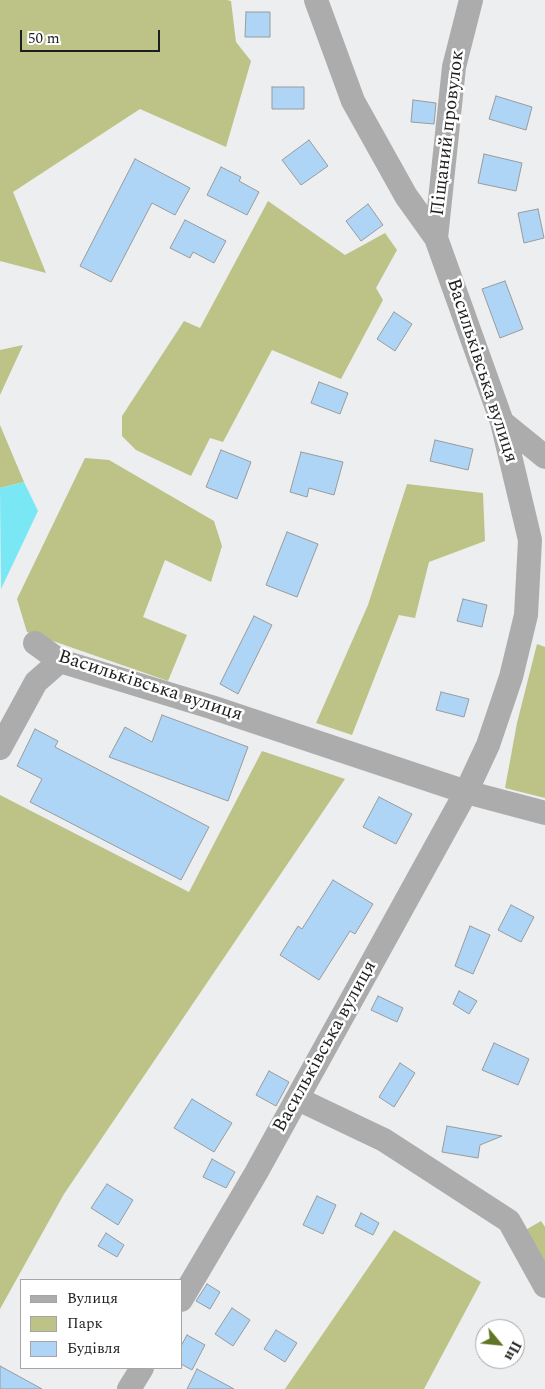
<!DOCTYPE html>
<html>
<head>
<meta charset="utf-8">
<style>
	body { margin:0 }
	#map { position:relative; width:545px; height:1389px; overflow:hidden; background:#eceeef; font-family:Spectral,serif }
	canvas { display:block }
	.legend { position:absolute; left:20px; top:1279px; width:162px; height:90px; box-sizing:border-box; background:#fff; border:1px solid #a5a5a5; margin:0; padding:6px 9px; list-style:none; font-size:15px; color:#1d1e1e }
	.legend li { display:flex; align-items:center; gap:10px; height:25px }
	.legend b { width:25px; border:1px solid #a5a5a5 }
	.north { position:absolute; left:475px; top:1319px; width:50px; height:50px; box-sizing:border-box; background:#fff; border:1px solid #a5a5a5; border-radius:50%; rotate:118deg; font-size:14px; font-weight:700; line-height:20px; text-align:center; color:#1d1e1e }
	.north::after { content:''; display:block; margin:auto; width:18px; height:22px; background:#607526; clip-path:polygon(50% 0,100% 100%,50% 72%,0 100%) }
	.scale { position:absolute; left:20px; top:30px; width:140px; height:22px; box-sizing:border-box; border:2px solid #1d1e1e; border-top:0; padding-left:6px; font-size:15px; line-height:18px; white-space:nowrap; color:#1d1e1e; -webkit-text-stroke:4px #fff; paint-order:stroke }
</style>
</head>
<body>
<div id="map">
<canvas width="545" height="1389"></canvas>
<ul class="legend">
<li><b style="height:6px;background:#adacac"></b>Вулиця</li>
<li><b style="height:14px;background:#bdc386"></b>Парк</li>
<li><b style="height:14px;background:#aed5f6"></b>Будівля</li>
</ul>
<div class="north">Пн</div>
<div class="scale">50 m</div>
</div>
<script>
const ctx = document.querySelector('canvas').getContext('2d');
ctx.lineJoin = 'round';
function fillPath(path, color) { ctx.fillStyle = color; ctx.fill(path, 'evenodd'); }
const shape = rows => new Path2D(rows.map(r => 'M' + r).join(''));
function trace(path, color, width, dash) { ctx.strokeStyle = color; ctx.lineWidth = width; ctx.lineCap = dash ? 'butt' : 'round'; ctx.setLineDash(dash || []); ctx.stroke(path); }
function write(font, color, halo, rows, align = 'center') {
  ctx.font = font + ' Spectral,serif'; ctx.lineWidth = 5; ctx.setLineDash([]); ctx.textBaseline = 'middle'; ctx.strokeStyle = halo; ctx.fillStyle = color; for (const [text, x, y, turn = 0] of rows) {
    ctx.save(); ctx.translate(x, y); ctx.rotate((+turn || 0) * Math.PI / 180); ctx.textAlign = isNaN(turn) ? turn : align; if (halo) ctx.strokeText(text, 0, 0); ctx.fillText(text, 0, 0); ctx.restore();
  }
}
const green = shape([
	[0,0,227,0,231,1,236,42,251,61,226,147,140,109,13,192,46,273,0,261],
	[268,201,345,255,385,233,397,250,376,288,383,300,341,379,272,350,223,442,210,438,191,476,136,450,122,436,122,416,184,321,200,328],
	[23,345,0,395,0,350],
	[0,425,24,482,0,488],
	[85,458,109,460,214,521,222,546,211,582,165,560,143,617,187,635,168,681,27,632,17,599],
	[407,484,483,493,485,541,429,562,415,618,399,615,352,735,316,723,368,605],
	[537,644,545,647,545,798,505,788,517,723],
	[262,751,345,779,64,1194,0,1309,0,795,189,892],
	[541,1221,545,1227,545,1269,524,1231],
	[394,1230,481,1282,424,1389,285,1389]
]);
const water = shape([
	[24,482,38,511,1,589,0,488]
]);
const building = shape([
	[246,12,270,12,270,37,245,37,246,12],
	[272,87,304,87,304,109,272,109,272,87],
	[496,96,532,107,526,130,489,119,496,96],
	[413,100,436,103,434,124,411,122,413,100],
	[309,140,328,166,301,185,282,160,309,140],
	[484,154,522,163,516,191,478,183,484,154],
	[135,159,190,188,175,215,152,203,111,282,80,266,135,159],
	[221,167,241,177,239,181,259,192,247,215,207,195,221,167],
	[368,204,383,225,361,241,346,221,368,204],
	[538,209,544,238,524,243,518,213,538,209],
	[185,220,226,241,214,263,193,252,190,258,170,248,185,220],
	[505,281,523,329,500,338,482,289,505,281],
	[394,312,412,324,395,351,377,339,394,312],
	[319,382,348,393,340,414,311,403,319,382],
	[435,440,473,449,468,470,430,461,435,440],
	[221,450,251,462,237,499,206,487,221,450],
	[301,452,343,462,334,495,309,488,307,497,290,492,301,452],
	[287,532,318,544,297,597,266,585,287,532],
	[463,599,487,605,482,627,457,621,463,599],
	[254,616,272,625,238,694,220,684,254,616],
	[441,692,469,699,464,717,436,710,441,692],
	[162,715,248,747,228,801,109,757,125,727,152,742,162,715],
	[35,729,58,741,55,747,209,827,181,880,30,802,42,779,17,766,35,729],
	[379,797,412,814,396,844,363,827,379,797],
	[333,880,373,904,355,934,350,931,319,980,280,955,298,926,302,929,333,880],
	[511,905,534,917,521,942,498,930,511,905],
	[470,926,490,935,473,974,455,966,470,926],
	[459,991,477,1001,469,1014,453,1004,459,991],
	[378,996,403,1008,397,1022,371,1010,378,996],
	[494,1043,529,1059,518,1085,482,1070,494,1043],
	[400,1063,415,1073,394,1107,379,1097,400,1063],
	[269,1071,289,1082,276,1106,256,1095,269,1071],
	[192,1099,232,1123,214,1152,174,1128,192,1099],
	[447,1126,502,1136,480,1145,478,1158,442,1152,447,1126],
	[212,1159,235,1172,226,1188,203,1177,212,1159],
	[107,1184,133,1200,118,1225,91,1208,107,1184],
	[317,1196,336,1205,323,1234,303,1225,317,1196],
	[361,1213,379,1223,373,1235,355,1226,361,1213],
	[106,1233,124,1245,117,1257,98,1246,106,1233],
	[207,1284,220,1292,210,1309,196,1301,207,1284],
	[232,1308,250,1320,233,1346,215,1334,232,1308],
	[276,1330,297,1343,285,1362,264,1349,276,1330],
	[187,1335,205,1345,192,1370,181,1364,181,1346,187,1335],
	[0,1366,42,1389,0,1389,0,1366],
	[197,1369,234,1389,187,1389,197,1369]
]);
const minor = shape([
	[436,238,454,67,471,0],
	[502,422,545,457],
	[35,643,60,661,211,707,466,792,545,813],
	[0,748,36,682,60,661],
	[298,1099,384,1140,509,1221,545,1286],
	[181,1300,256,1173,466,792,488,745,511,677,526,615,530,540,502,422,436,238,406,196,353,101,316,0],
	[129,1389,142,1368]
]);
const streetNames = [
	["Піщаний провулок",449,133,-83],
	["Васильківська вулиця",481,371,72],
	["Васильківська вулиця",150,687,18],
	["Васильківська вулиця",326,1047,-61]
];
fillPath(green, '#bdc386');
fillPath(water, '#7ae8f4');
fillPath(building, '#aed5f6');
trace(building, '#999b9c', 1);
trace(minor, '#adacac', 24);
write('19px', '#1d1e1e', '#fff', streetNames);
</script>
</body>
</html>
